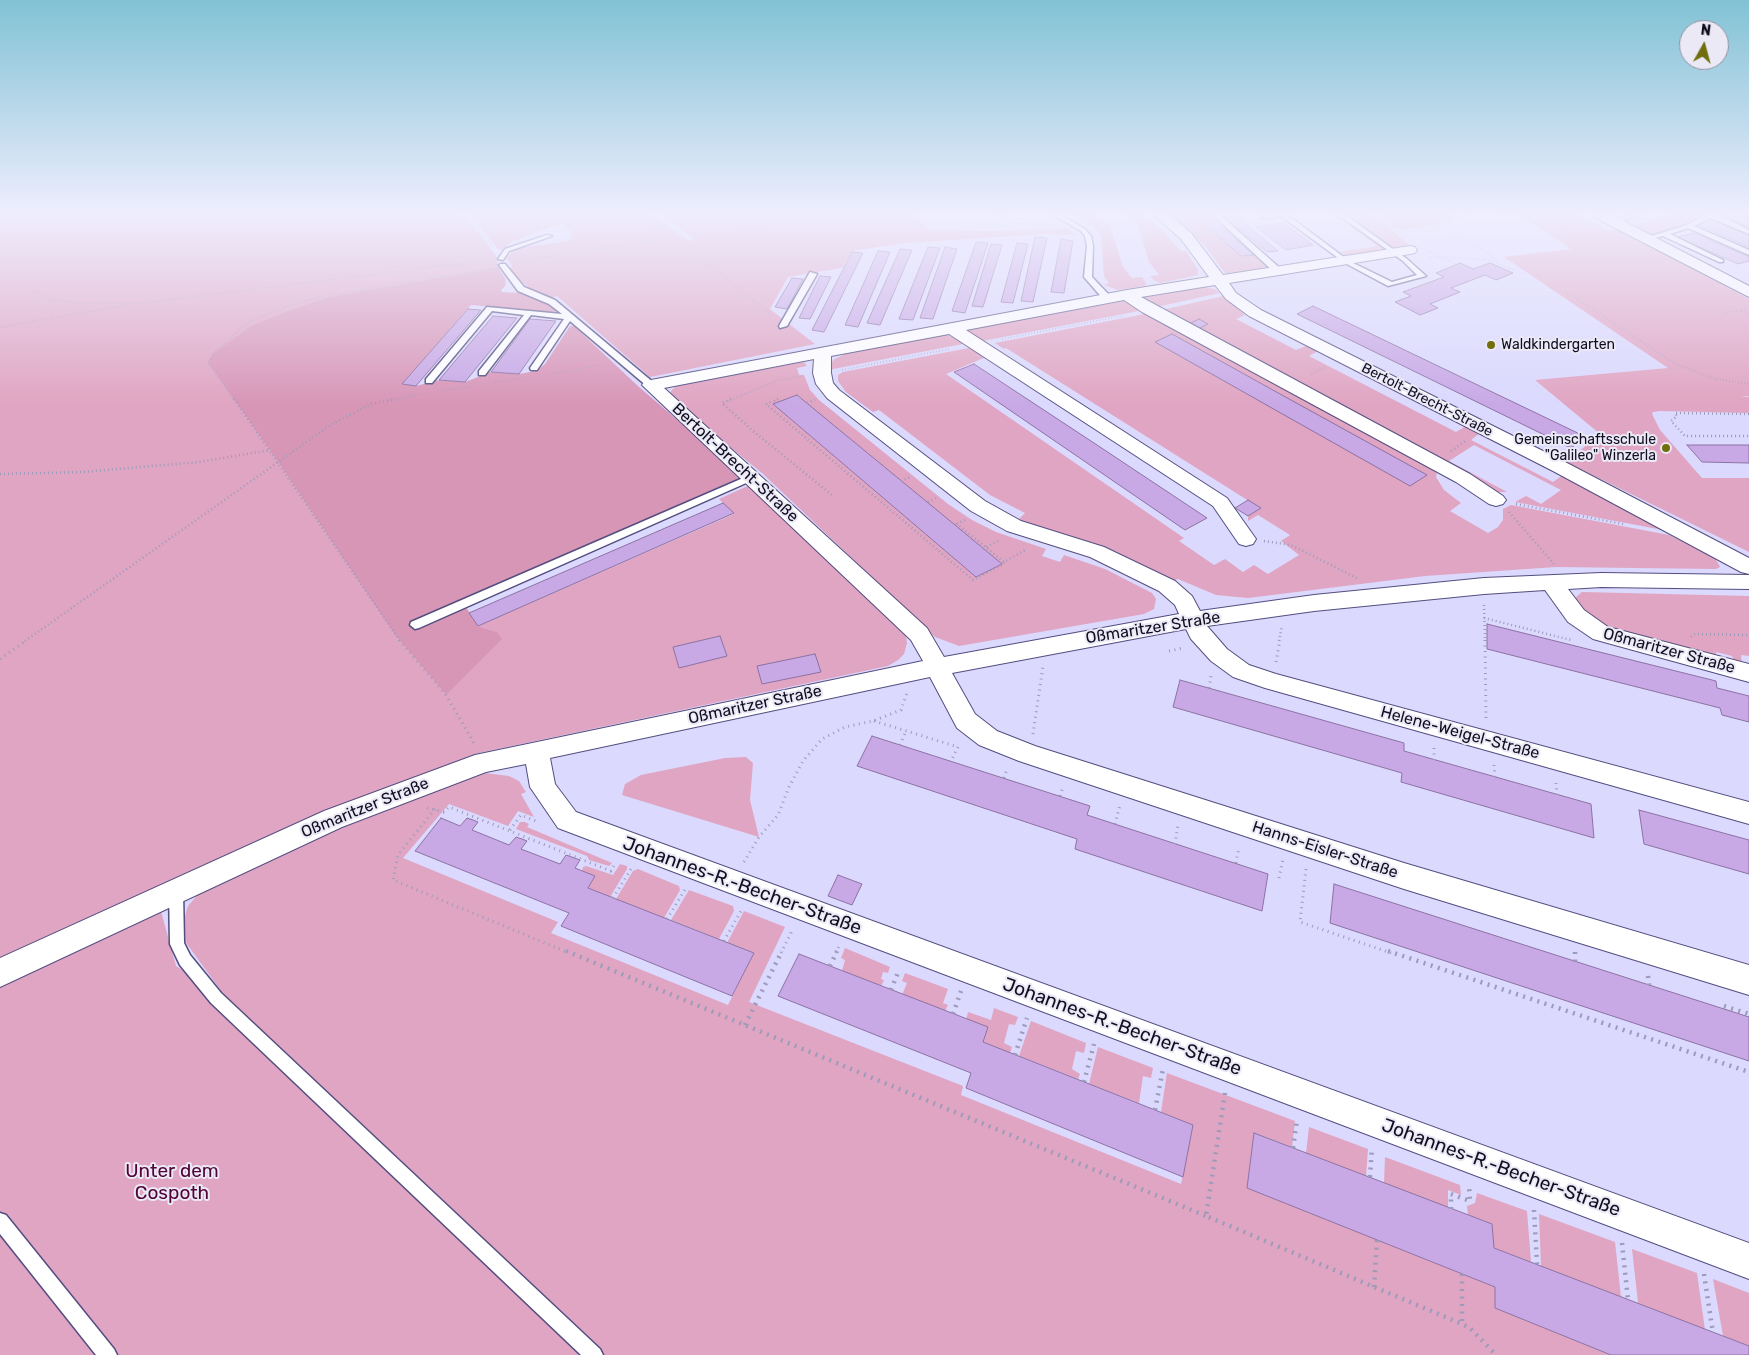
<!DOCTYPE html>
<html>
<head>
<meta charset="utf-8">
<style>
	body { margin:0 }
	#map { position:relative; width:1749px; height:1355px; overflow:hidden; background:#dbd9fd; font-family:Rubik,sans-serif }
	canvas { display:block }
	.north { position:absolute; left:1679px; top:20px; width:50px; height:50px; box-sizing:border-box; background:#eae9f5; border:1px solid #9391a0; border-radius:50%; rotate:7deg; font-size:14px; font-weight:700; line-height:20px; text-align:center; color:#100d21 }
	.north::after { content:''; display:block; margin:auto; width:18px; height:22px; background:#716e0e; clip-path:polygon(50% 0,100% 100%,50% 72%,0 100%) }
</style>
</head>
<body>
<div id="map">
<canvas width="1749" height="1355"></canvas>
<div class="north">N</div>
</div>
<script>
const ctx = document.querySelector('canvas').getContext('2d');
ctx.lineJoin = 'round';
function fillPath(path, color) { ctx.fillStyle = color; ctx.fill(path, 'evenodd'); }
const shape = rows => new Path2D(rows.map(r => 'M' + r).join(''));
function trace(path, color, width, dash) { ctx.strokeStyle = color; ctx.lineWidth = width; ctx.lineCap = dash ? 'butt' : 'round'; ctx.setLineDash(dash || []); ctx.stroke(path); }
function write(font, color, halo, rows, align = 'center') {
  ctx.font = font + ' Rubik,sans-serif'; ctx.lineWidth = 4; ctx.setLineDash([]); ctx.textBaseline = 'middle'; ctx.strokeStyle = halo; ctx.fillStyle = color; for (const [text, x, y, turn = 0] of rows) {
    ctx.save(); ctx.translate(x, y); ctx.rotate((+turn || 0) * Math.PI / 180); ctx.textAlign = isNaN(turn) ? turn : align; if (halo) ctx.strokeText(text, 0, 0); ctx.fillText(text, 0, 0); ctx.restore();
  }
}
const green = shape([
	[0,214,461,214,476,229,496,256,498,267,328,297,295,308,208,363,278,462,394,634,446,695,497,632,478,626,734,514,719,499,752,484,906,635,907,643,904,654,898,660,888,666,479,753,343,804,0,968],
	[469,214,653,214,689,241,694,239,662,214,912,214,931,230,997,231,1068,228,1075,235,1047,234,906,243,852,251,842,268,788,277,770,309,815,344,650,377,557,296,551,298,535,292,514,276,510,269,512,266,506,258,512,252,519,248,567,241,572,237,570,230,561,223,511,242,502,250,498,249],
	[1072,214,1093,214,1110,226,1123,267,1132,278,1142,277,1146,283,1145,286,1118,290,1104,285,1109,283,1104,276,1101,235,1092,225],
	[1125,214,1142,214,1158,226,1181,251,1186,251,1198,270,1198,275,1160,283,1155,281,1150,276,1159,275,1149,262,1138,225],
	[1171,214,1211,214,1196,217,1241,256,1254,255,1267,267,1264,270,1234,275,1225,273,1206,247],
	[1333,214,1374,214,1409,245,1407,248,1348,257,1340,252,1377,246],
	[1379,214,1456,214,1452,218,1438,224,1403,230,1394,228],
	[1502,214,1576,214,1607,230,1621,230,1749,299,1749,396,1740,397,1749,397,1749,413,1660,411,1653,412,1652,414,1660,430,1702,478,1749,478,1749,552,1566,462,1600,434,1535,380,1668,368,1504,257,1571,249,1521,216],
	[1672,214,1706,214,1680,227,1648,234,1631,226],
	[1201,286,1214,289,1220,293,1152,308,1140,297],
	[1223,296,1245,315,1236,319,1296,350,1306,346,1318,351,1309,356,1456,432,1466,426,1480,433,1471,440,1553,482,1563,475,1668,531,1515,502,1526,496,1541,504,1561,490,1474,445,1449,461,1507,492,1496,492,1158,311],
	[1123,301,1144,310,977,342,968,334,968,330],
	[1150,313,1437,471,1436,477,1444,490,1461,503,1450,511,1488,533,1498,527,1503,520,1503,509,1511,505,1669,535,1715,558,1720,567,1716,569,1556,567,1425,576,1248,598,1216,595,1178,579,1172,581,1018,520,1025,513,990,495,879,410,873,412,846,392,838,381,838,375,843,372,974,347,986,357,946,374,1184,538,1179,541,1214,565,1225,559,1243,572,1254,565,1268,574,1299,555,1281,541,1290,535,1258,515,1248,521,1248,516,1260,508,1006,348,1004,349,995,343],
	[944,334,968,343,828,370,833,360,847,353],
	[804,362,807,366,797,368,799,375,804,375,810,390,819,400,948,504,972,520,996,532,1046,549,1042,556,1060,562,1064,555,1105,569,1152,593,1156,599,1154,609,1144,614,959,646,935,637,762,473,674,402,669,396,671,391,675,387,687,383],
	[797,395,1001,563,1001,564,976,577,774,405],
	[1582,592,1749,596,1749,656,1741,655,1742,667,1735,665,1732,656,1716,652,1717,661,1604,630,1575,603,1576,597],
	[746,757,753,763,750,800,759,837,622,795,625,784,641,775,725,758],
	[485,773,509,776,519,781,526,792,521,794,534,817,518,811,508,826,449,804,403,858,558,922,551,933,728,1005,754,953,727,943,744,911,785,927,749,1002,963,1086,961,1095,1181,1184,1193,1125,1161,1112,1167,1073,1295,1121,1292,1147,1254,1133,1247,1188,1495,1287,1495,1308,1611,1355,0,1355,0,978,159,904,176,966,224,995,184,940,183,922,188,906,201,891,349,823],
	[520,822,525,822,529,824,527,827,612,863,609,866,589,860,587,856,516,829],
	[620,864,627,866,627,869,610,897,588,888,595,876,582,871,583,867,586,866,613,875],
	[638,869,679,886,680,890,664,918,616,899,633,871],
	[689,890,733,906,734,911,719,939,671,920],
	[845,948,890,967,888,973,883,972,881,979,884,980,881,986,842,971,845,960,841,958],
	[905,973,948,989,943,1003,948,1005,945,1011,902,995,907,983,902,981],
	[994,1008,1018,1017,1015,1025,1009,1024,1004,1043,1012,1047,1010,1053,983,1042,988,1027,966,1020,968,1012,991,1020],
	[1031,1021,1086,1043,1084,1053,1076,1051,1072,1069,1080,1074,1078,1079,1019,1056],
	[1098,1047,1153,1068,1151,1078,1143,1076,1139,1103,1089,1084],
	[1309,1127,1368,1149,1366,1176,1306,1153],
	[1385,1157,1460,1185,1461,1195,1448,1190,1448,1208,1384,1183],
	[1477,1193,1527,1211,1531,1262,1494,1248,1492,1224,1468,1215,1467,1206,1475,1203],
	[1539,1214,1615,1242,1621,1297,1541,1266],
	[1632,1249,1697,1273,1705,1330,1638,1303],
	[1713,1279,1749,1293,1749,1346,1723,1336]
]);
const forest = shape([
	[498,267,505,278,506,285,501,290,502,292,520,293,548,303,557,311,550,312,471,305,403,384,416,386,439,380,465,382,491,372,519,374,536,371,545,364,570,326,574,326,639,387,745,478,464,604,478,626,497,632,502,639,446,695,394,634,278,462,208,363,213,354,251,326,295,308,328,297]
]);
const building = shape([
	[1222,214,1234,214,1278,251,1267,252,1222,214],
	[1726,214,1743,214,1749,217,1749,227,1721,216,1726,214],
	[1208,215,1254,255,1241,256,1195,216,1208,215],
	[1712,220,1749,235,1749,247,1695,224,1712,220],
	[1283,223,1313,245,1286,250,1256,227,1283,223],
	[1694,233,1749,257,1749,261,1738,264,1677,237,1694,233],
	[1035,237,1047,238,1033,302,1021,301,1035,237],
	[1061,239,1073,241,1064,293,1051,292,1061,239],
	[976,242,988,243,965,313,952,311,976,242],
	[1017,243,1028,244,1013,303,1001,302,1017,243],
	[991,244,1002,245,983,307,972,306,991,244],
	[928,247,940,248,913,320,899,319,928,247],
	[945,247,957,249,933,319,920,318,945,247],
	[900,249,912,250,880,325,867,323,900,249],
	[878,251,890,252,858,327,845,325,878,251],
	[852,252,863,253,824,332,812,330,852,252],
	[1460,263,1473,269,1490,263,1513,273,1496,280,1485,275,1451,288,1460,292,1430,304,1438,308,1420,315,1395,302,1411,296,1403,292,1444,277,1436,273,1460,263],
	[820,276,831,277,810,319,799,318,820,276],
	[792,278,803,279,787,309,775,307,792,278],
	[1313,306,1586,437,1571,448,1297,314,1313,306],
	[468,309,481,310,416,386,402,384,468,309],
	[493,316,517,318,465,382,439,380,493,316],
	[530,319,556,321,519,374,491,372,530,319],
	[1199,319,1208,324,1198,329,1189,324,1199,319],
	[1172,334,1271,389,1427,475,1410,486,1155,342,1172,334],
	[974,364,1094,443,1207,518,1185,530,954,372,974,364],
	[797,395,955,525,1002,564,976,577,773,404,797,395],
	[1687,445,1749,445,1749,463,1702,462,1687,445],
	[1248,500,1261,508,1248,516,1235,508,1248,500],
	[723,503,734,513,478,626,469,613,723,503],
	[1487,624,1716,681,1717,688,1749,696,1749,722,1722,715,1720,708,1487,649,1487,624],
	[720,636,727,656,679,668,673,647,720,636],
	[815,654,821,672,762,684,757,666,815,654],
	[1180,680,1404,743,1404,751,1591,804,1594,838,1401,782,1402,773,1173,707,1180,680],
	[872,736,1090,806,1087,815,1268,874,1262,911,1075,849,1077,839,857,766,872,736],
	[1639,810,1749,840,1749,874,1644,844,1639,810],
	[441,818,460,826,467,818,473,820,478,822,472,830,509,845,516,837,522,839,527,841,521,849,560,864,566,855,580,860,575,868,595,876,588,888,754,953,732,996,561,926,569,913,415,851,441,818],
	[838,875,862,884,852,905,828,896,838,875],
	[1334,884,1749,1017,1749,1061,1330,923,1334,884],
	[799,954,988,1027,983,1042,1193,1125,1183,1177,966,1088,971,1073,778,996,799,954],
	[1254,1133,1492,1224,1494,1248,1749,1346,1749,1355,1611,1355,1495,1308,1495,1287,1247,1188,1254,1133]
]);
const pathFar3 = shape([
	[466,214,493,247],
	[632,214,652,230,672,234,679,240],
	[659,214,684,232],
	[998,214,1013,223,1020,224,1042,218],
	[1376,214,1400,234],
	[1441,214,1451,221],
	[1515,214,1584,223],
	[1653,218,1667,214],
	[1559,220,1567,227,1563,238,1589,238,1599,246],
	[1397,236,1404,231,1441,225,1467,214],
	[1447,240,1463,238,1482,249,1497,261],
	[696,244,797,214],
	[1426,250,1440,257,1426,258],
	[1440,257,1489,260,1514,270],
	[1443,258,1457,265],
	[527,260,667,238,681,241,772,316],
	[1565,291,1674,363,1715,379,1749,384],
	[36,292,50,299,75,303,143,303,488,260],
	[1741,311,1749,316],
	[1724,313,1748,309],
	[0,327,133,304],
	[1002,339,1126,315],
	[842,370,949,349],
	[549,374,602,365],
	[1311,374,1325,367],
	[495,382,523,378],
	[441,391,474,386],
	[235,401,208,363,213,354,248,322,297,303,328,296,489,268],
	[388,401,422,394],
	[728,401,779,380,803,376],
	[775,401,779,399]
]);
const pathFar2 = shape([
	[234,399,400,641],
	[731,399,722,403,753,431,832,495],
	[778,399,766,404,973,580,1004,564,1004,562],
	[807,403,815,400],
	[1749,414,1675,413,1677,416,1671,421,1685,436,1749,436],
	[1451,451,1467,440],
	[0,474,83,472,199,462,270,450],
	[901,481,910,477],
	[928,502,936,498],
	[1516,504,1623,524],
	[1509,512,1554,564],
	[965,520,957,524,1004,562,1027,549],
	[1264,541,1291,545,1357,578],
	[983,549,1000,540],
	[1484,605,1485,641],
	[1484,618,1571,640],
	[1691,637,1695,634,1749,635],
	[25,641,332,424,371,404,395,399],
	[1279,641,1282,626]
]);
const pathFar1 = shape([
	[399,640,446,695,475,745],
	[1485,640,1486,718],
	[1169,651,1183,648],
	[0,659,27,640],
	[1276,662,1280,640],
	[1209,688,1211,676],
	[874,721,958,747,951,761],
	[1033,734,1043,666],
	[900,745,906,731],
	[1434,748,1434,760],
	[1494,765,1495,777],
	[1004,778,1007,769],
	[1556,783,1557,795],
	[1060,796,1063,787],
	[427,808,444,812,449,807,611,871,616,862],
	[435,809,398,855,393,880,569,953],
	[1115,824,1120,805],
	[510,830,521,815,538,822],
	[1175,844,1178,825],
	[744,862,759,837,778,815,789,787,803,761,822,739,845,727,873,721,901,710,907,693],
	[1236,863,1239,847],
	[1306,869,1300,922,1391,953],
	[1279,878,1283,859],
	[613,898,631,869],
	[667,919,686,888],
	[724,941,742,909],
	[781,953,793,929],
	[836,953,839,946]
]);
const path = shape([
	[566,951,1206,1216],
	[1388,951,1749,1072],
	[1575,952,1575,962],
	[830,966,837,951],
	[1648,976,1649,985],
	[891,990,899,970],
	[1724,1006,1749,1014],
	[953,1014,961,991],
	[745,1025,782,951],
	[1015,1055,1027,1018],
	[1084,1082,1094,1044],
	[1225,1093,1206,1216,1462,1324,1470,1328,1496,1355],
	[1155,1110,1163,1069],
	[1293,1148,1297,1120],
	[1370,1177,1372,1148],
	[1451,1209,1451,1194,1470,1201,1469,1186],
	[1534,1210,1537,1264],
	[1622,1243,1628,1300],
	[1462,1274,1462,1324],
	[1704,1274,1713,1333],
	[1374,1287,1377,1240]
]);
const lane = shape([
	[1052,214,1060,214,1085,229,1091,236,1093,246,1092,277,1111,297,1111,301,1105,301,1084,277,1087,246,1085,236,1081,231,1052,214],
	[1212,214,1219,214,1282,270,1282,274,1276,274,1212,214],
	[1270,214,1286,214,1349,261,1392,282,1417,275,1403,261,1337,214,1344,214,1407,259,1426,276,1388,286,1345,263,1281,216,1265,219,1262,217,1270,214],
	[1632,214,1642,214,1616,223,1611,222,1632,214],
	[1708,214,1717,214,1749,230,1749,234,1711,218,1694,226,1749,250,1749,255,1688,228,1670,234,1723,260,1723,262,1719,262,1663,236,1647,240,1644,238,1684,226,1708,214],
	[1745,214,1749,214,1749,216,1746,215,1745,214],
	[547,235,552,236,509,251,503,260,498,259,505,249,547,235],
	[501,264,505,264,524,287,555,300,654,383,654,387,648,387,570,321,537,370,531,370,530,368,564,319,531,315,485,375,479,375,479,371,524,315,492,311,432,383,426,383,426,379,487,307,562,314,549,304,518,291,499,265,501,264],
	[810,272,817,274,787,326,780,328,779,326,810,272],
	[750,475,753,476,753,480,419,628,415,629,410,625,411,622,750,475],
	[176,885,181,887,183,891,184,943,190,955,221,993,600,1349,603,1355,581,1355,211,1003,180,965,170,944,169,891,171,887,176,885],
	[0,1213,6,1215,114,1349,117,1355,96,1355,0,1234,0,1213]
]);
const street = shape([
	[1153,214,1168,214,1191,233,1223,275,1410,246,1415,247,1417,250,1415,253,1410,254,1229,283,1236,293,1261,310,1567,463,1749,558,1749,574,1741,572,1553,471,1249,316,1226,299,1215,285,1141,297,1470,474,1503,496,1506,500,1503,504,1496,506,1489,504,1456,482,1142,312,1124,300,966,330,1227,498,1256,539,1253,544,1246,546,1239,544,1213,506,949,334,831,356,831,373,833,383,839,390,985,501,1021,521,1104,547,1175,581,1192,596,1200,611,1314,595,1484,578,1601,573,1749,575,1749,589,1601,587,1568,589,1584,610,1608,627,1749,664,1749,682,1593,639,1568,622,1545,590,1484,594,1314,611,1207,626,1227,649,1249,665,1276,674,1749,802,1749,824,1265,688,1233,677,1211,661,1191,639,1186,629,952,673,975,714,997,731,1035,746,1404,863,1749,965,1749,995,1404,889,1019,761,979,745,957,728,930,677,550,758,555,784,576,812,1749,1243,1749,1279,558,828,530,787,526,764,486,772,342,827,0,987,0,958,324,811,475,755,923,661,911,640,642,385,645,381,651,380,1127,290,1209,277,1181,239,1153,214],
	[814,359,813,373,816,384,827,398,971,511,1007,531,1090,557,1159,591,1175,605,1179,614,944,657,927,628,664,388,814,359],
	[1592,214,1610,214,1749,286,1749,297,1594,217,1592,214]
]);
const markers = [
	[1491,345,5,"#716e0e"],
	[1666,448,5,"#716e0e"]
];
const farPoinames = [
	["Waldkindergarten",1501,345],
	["Gemeinschaftsschule",1656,440,"right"],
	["\"Galileo\" Winzerla",1656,456,"right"]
];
const farStreetnames = [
	["Bertolt-Brecht-Straße",1427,400,27]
];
const streetNames = [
	["Bertolt-Brecht-Straße",735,463,43],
	["Oßmaritzer Straße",1153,628,-9],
	["Oßmaritzer Straße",1669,651,15],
	["Oßmaritzer Straße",755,705,-12],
	["Helene-Weigel-Straße",1460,733,15],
	["Oßmaritzer Straße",365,808,-22],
	["Hanns-Eisler-Straße",1325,850,18]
];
const nearStreetnames = [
	["Johannes-R.-Becher-Straße",742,886,20],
	["Johannes-R.-Becher-Straße",1122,1027,20],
	["Johannes-R.-Becher-Straße",1501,1168,20]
];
const nearParknames = [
	["Unter dem",172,1172],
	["Cospoth",172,1194]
];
fillPath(green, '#e0a5c2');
fillPath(forest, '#d896b7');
fillPath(building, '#c8a9e5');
trace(building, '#8c72a4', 1);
trace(lane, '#534e80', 3);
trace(street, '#534e80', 2);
trace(pathFar3, '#9d9bba', 2, [0.5, 2.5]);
trace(pathFar2, '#9d9bba', 2.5, [1, 3]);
trace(pathFar1, '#9d9bba', 3, [1, 4.5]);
trace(path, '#9d9bba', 4.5, [2, 5.5]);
fillPath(lane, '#fff');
fillPath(street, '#fff');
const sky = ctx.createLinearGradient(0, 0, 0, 404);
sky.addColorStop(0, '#81c2d5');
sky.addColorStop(0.53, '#efeefe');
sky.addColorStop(1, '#efeefe00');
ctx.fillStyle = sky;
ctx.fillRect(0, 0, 1749, 404);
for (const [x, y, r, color] of markers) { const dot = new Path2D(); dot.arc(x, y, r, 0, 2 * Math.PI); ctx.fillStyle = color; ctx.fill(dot); trace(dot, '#eae9f5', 2); }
write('14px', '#100d21', '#eae9f5', farPoinames, 'left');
write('14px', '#100d21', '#eae9f5', farStreetnames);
write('16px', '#100d21', '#eae9f5', streetNames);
write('19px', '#100d21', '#eae9f5', nearStreetnames);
write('19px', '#510236', '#eae9f5', nearParknames);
</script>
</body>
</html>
